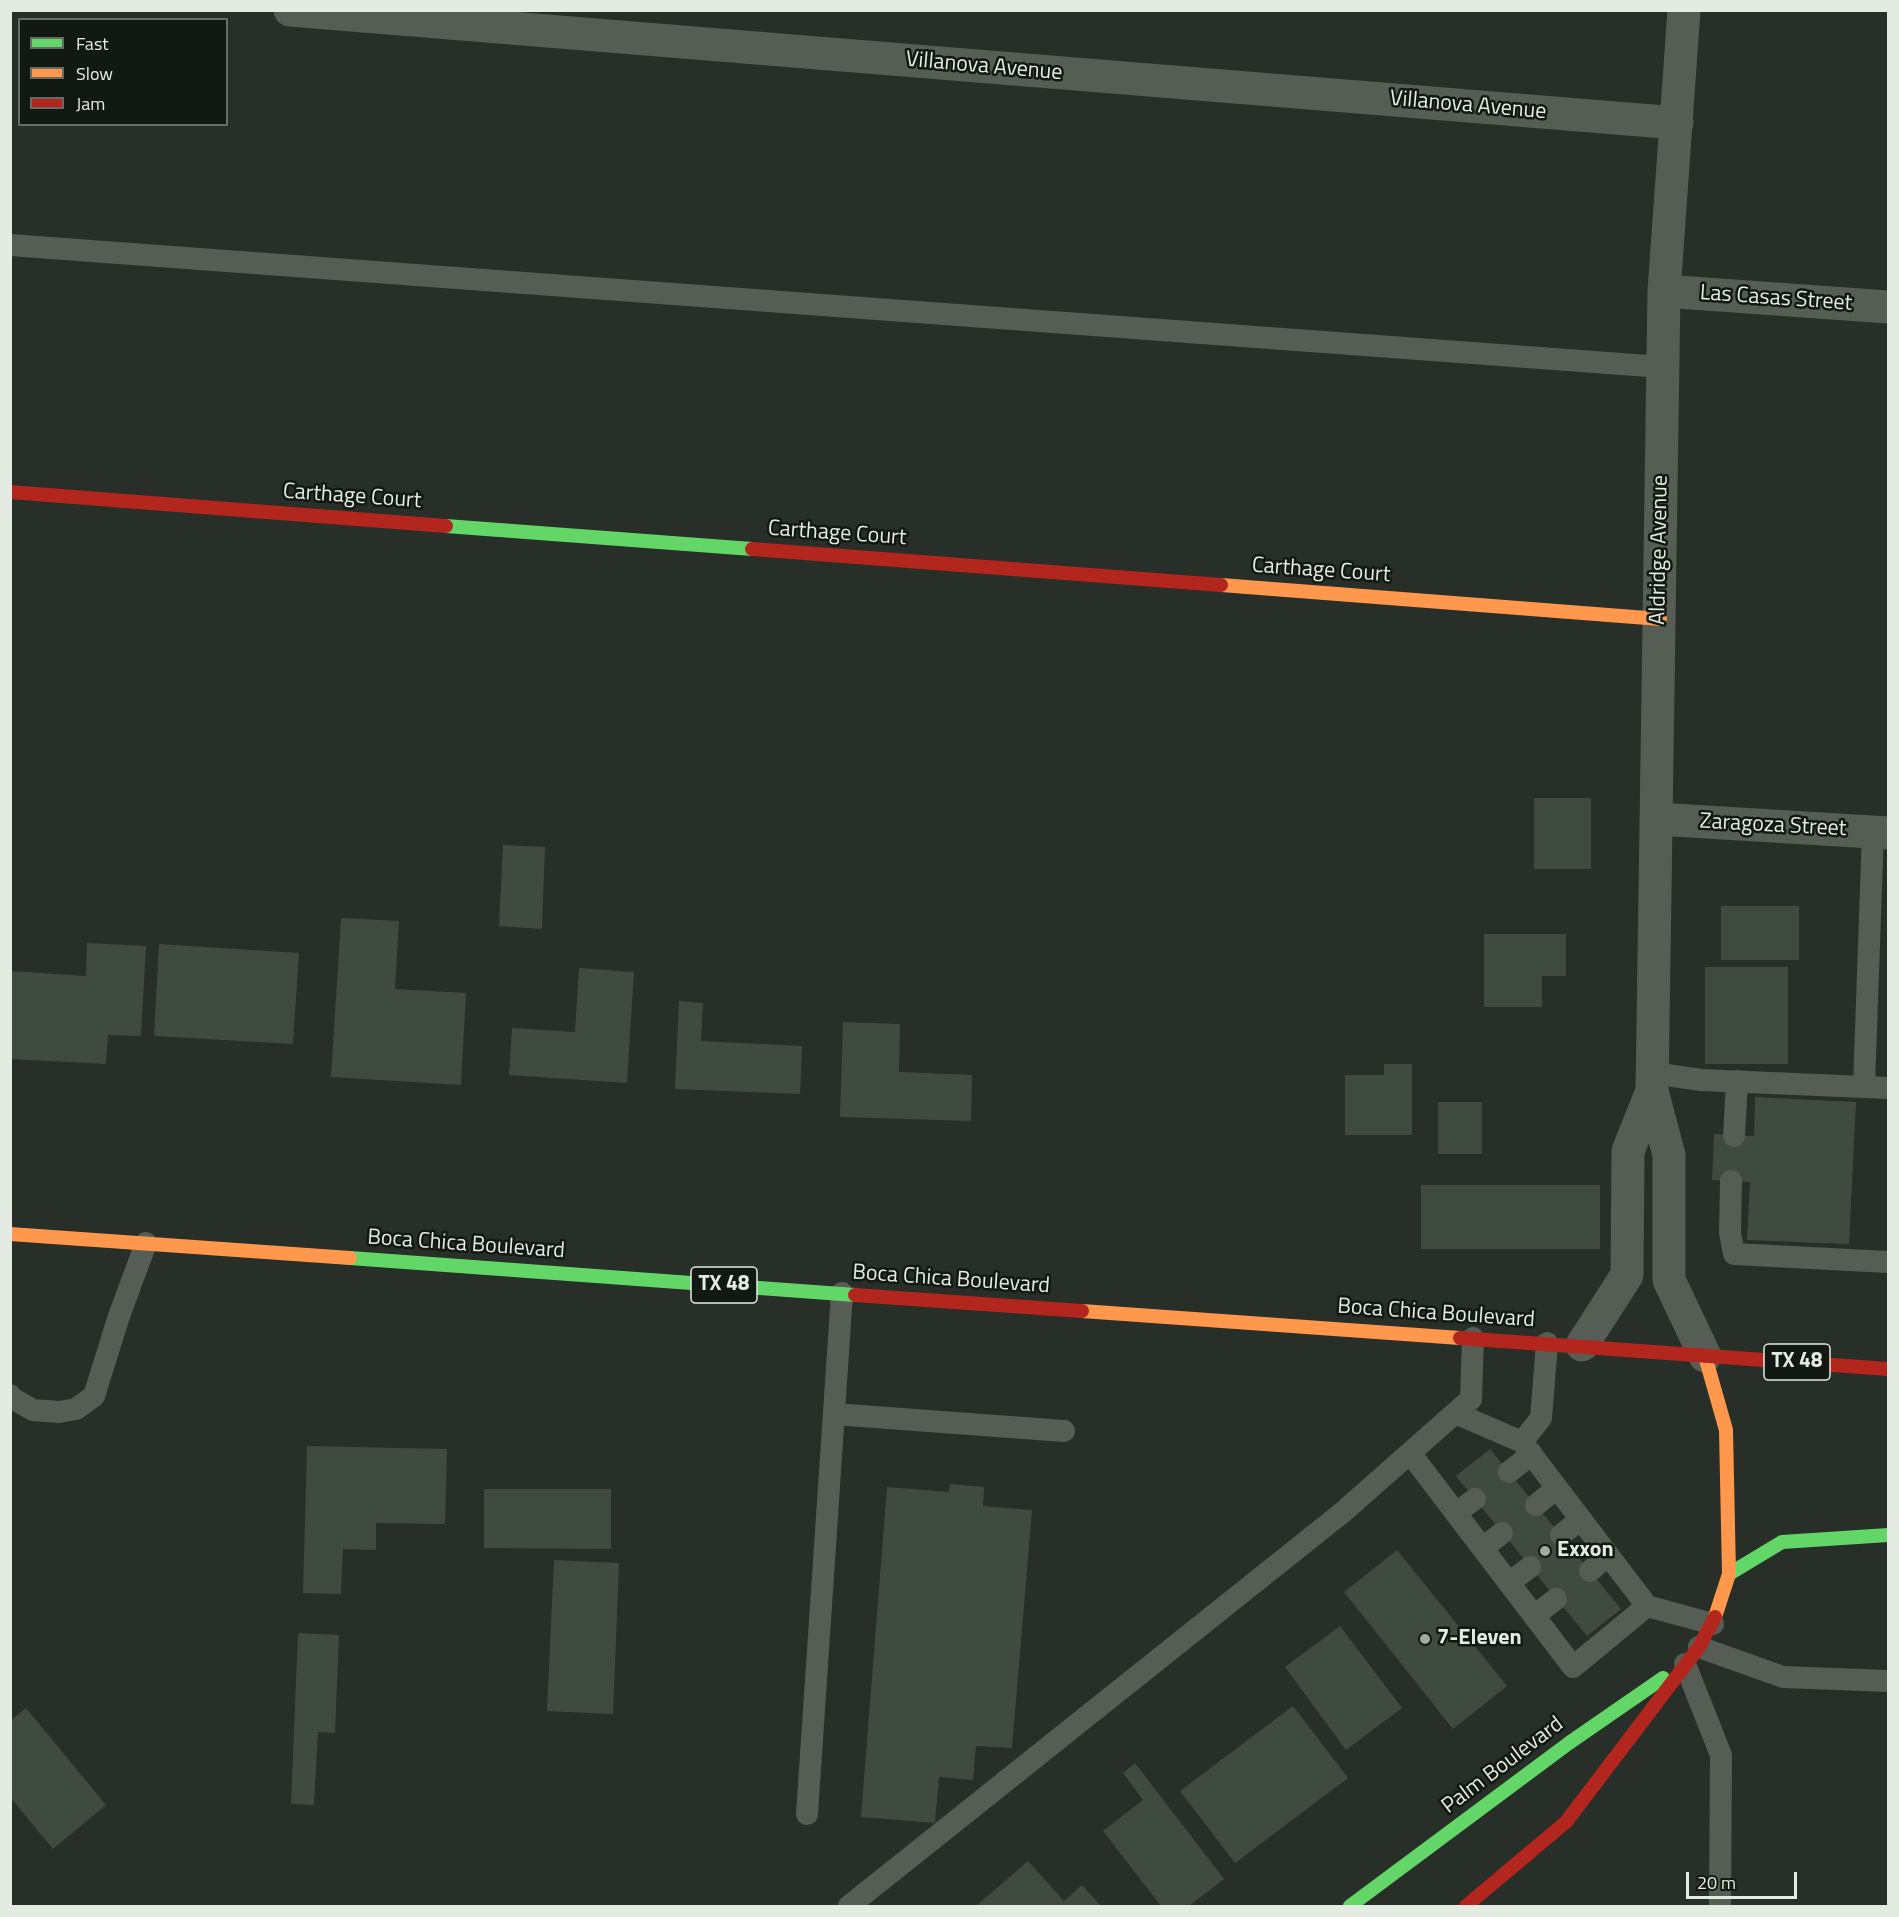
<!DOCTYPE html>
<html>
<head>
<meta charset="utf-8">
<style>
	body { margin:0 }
	#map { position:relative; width:1899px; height:1917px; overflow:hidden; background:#282e28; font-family:"Titillium Web",sans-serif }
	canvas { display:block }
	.frame { position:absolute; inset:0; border:12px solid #e3ebe2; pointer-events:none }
	.legend { position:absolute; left:18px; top:18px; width:210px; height:108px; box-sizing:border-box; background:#121812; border:2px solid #666c65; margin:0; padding:8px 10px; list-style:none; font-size:18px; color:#e3ebe2 }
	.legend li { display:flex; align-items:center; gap:12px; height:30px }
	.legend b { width:30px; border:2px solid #666c65 }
	.scale { position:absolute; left:1686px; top:1872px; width:111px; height:27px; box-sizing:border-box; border:3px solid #e3ebe2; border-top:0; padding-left:8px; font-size:18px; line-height:21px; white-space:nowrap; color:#e3ebe2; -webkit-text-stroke:4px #121812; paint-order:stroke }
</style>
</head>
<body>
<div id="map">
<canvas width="1899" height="1917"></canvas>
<div class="frame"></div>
<ul class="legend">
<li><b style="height:8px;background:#63d668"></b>Fast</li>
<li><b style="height:8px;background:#ff974d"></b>Slow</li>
<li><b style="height:8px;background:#b3261e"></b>Jam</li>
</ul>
<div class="scale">20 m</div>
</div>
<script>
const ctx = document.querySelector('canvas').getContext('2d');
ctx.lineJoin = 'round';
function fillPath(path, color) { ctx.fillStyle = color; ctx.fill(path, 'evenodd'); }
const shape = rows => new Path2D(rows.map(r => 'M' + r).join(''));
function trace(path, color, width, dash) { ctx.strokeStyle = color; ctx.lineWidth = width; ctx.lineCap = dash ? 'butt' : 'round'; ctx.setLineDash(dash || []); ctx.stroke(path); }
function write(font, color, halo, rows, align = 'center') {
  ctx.font = font + ' "Titillium Web",sans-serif'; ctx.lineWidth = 5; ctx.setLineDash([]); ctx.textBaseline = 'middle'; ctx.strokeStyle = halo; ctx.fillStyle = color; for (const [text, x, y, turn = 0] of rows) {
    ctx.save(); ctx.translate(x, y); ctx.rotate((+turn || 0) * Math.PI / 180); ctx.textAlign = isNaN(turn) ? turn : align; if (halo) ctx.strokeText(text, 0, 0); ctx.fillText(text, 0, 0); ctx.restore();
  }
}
const building = shape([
	[1534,798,1591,798,1591,869,1534,869],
	[503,845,545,847,542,929,499,926],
	[1721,906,1799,906,1799,960,1721,960],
	[341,918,399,921,395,989,466,993,461,1085,331,1077],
	[1484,934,1566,934,1566,976,1542,976,1542,1007,1484,1007],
	[87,943,146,946,141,1036,108,1035,106,1064,10,1059,11,971,86,976],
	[159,944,299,953,293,1044,154,1036],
	[1705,967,1788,967,1788,1064,1705,1064],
	[579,968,634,972,627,1083,509,1075,512,1028,575,1032],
	[679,1001,703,1003,701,1041,802,1046,800,1094,675,1089],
	[843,1022,900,1024,899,1072,972,1075,971,1121,840,1117],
	[1384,1064,1412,1064,1412,1135,1345,1135,1345,1075,1384,1075],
	[1755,1097,1856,1102,1849,1244,1747,1240,1750,1182,1712,1180,1714,1134,1754,1136],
	[1438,1102,1482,1102,1482,1154,1438,1154],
	[1421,1185,1600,1185,1600,1249,1421,1249],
	[307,1446,447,1449,445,1524,376,1523,376,1550,343,1549,341,1594,303,1593],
	[1490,1449,1621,1609,1587,1636,1456,1476],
	[950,1484,984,1487,983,1506,1032,1510,1012,1748,976,1746,973,1780,939,1777,935,1823,861,1817,887,1487,949,1492],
	[484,1489,611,1489,611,1549,484,1548],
	[1397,1550,1507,1686,1453,1729,1344,1592],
	[554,1560,619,1563,613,1714,547,1711],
	[1340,1626,1402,1708,1346,1750,1285,1667],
	[298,1633,339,1635,335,1733,318,1732,314,1805,291,1804],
	[1293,1706,1348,1778,1235,1863,1180,1791],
	[26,1708,106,1805,53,1849,10,1797,10,1721],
	[1135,1763,1224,1879,1189,1906,1161,1906,1103,1831,1143,1800,1123,1773],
	[1028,1861,1064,1901,1082,1885,1101,1906,976,1906]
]);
const lane = shape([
	[10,245,1662,367],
	[1653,1073,1701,1080,1888,1088],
	[1864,1086,1873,832],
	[1734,1136,1737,1081],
	[1731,1181,1730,1233,1734,1254,1888,1262],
	[10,1395,12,1398,33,1410,59,1412,76,1409,94,1396,119,1316,146,1243],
	[1455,1413,1522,1442,1647,1606,1713,1624],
	[834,1414,1064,1431],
	[1522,1442,1541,1418,1547,1343],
	[1410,1453,1573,1667,1647,1606],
	[1509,1472,1532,1454],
	[1536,1505,1557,1488],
	[1456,1513,1475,1499],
	[1561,1535,1581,1519],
	[1483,1548,1502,1533],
	[1590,1571,1608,1555],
	[1509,1583,1530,1567],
	[1534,1616,1556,1599],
	[1699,1647,1783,1677,1888,1681],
	[1685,1664,1721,1755,1720,1906],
	[807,1814,842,1293],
	[849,1906,1343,1512,1471,1399,1473,1338]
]);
const street = shape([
	[290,10,1677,123],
	[1684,10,1664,291,1652,1091,1669,1155,1669,1280,1705,1356],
	[1664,291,1888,307],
	[1657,819,1888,833],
	[1582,1345,1627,1275,1628,1151,1652,1091]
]);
const fast = shape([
	[446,526,752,549],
	[350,1258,855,1295],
	[1729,1574,1782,1542,1888,1535],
	[1350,1906,1569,1743,1663,1678]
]);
const slow = shape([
	[1221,585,1660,619],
	[10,1234,350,1258],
	[1082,1311,1460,1338],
	[1705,1356,1726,1430,1729,1574,1715,1617]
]);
const jam = shape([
	[10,492,446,526],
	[752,549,1221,585],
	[855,1295,1082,1311],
	[1460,1338,1888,1369],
	[1466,1906,1566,1822,1699,1647,1715,1617]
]);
const markers = [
	[1545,1551,6,"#a2a9a1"],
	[1425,1639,6,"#a2a9a1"]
];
const shields = [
	[724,1285,66],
	[1797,1362,66]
];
const shieldNames = [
	["TX 48",724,1285],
	["TX 48",1797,1362]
];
const streetNames = [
	["Villanova Avenue",984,67,5],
	["Villanova Avenue",1468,106,5],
	["Las Casas Street",1776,299,4],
	["Carthage Court",352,497,4],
	["Carthage Court",837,534,4],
	["Aldridge Avenue",1660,550,-89],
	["Carthage Court",1321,571,4],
	["Zaragoza Street",1773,826,3],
	["Boca Chica Boulevard",466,1245,4],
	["Boca Chica Boulevard",951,1280,4],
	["Boca Chica Boulevard",1436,1314,4],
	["Palm Boulevard",1503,1766,-37]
];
const poiNames = [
	["Exxon",1557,1551],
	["7-Eleven",1437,1639]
];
fillPath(building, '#404b40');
trace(lane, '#555d54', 22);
trace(street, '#555d54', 33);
trace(fast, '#63d668', 14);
trace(slow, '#ff974d', 14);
trace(jam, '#b3261e', 14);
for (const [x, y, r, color] of markers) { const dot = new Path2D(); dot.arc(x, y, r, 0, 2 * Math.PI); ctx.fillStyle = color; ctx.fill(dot); trace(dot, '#121812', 2); }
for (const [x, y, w] of shields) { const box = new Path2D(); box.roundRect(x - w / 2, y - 18, w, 36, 4.5); ctx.fillStyle = '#121812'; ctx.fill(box); trace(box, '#e3ebe2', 1.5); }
write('bold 21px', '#e3ebe2', null, shieldNames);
write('22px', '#e3ebe2', '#121812', streetNames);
write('bold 22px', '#e3ebe2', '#121812', poiNames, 'left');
</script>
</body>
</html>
